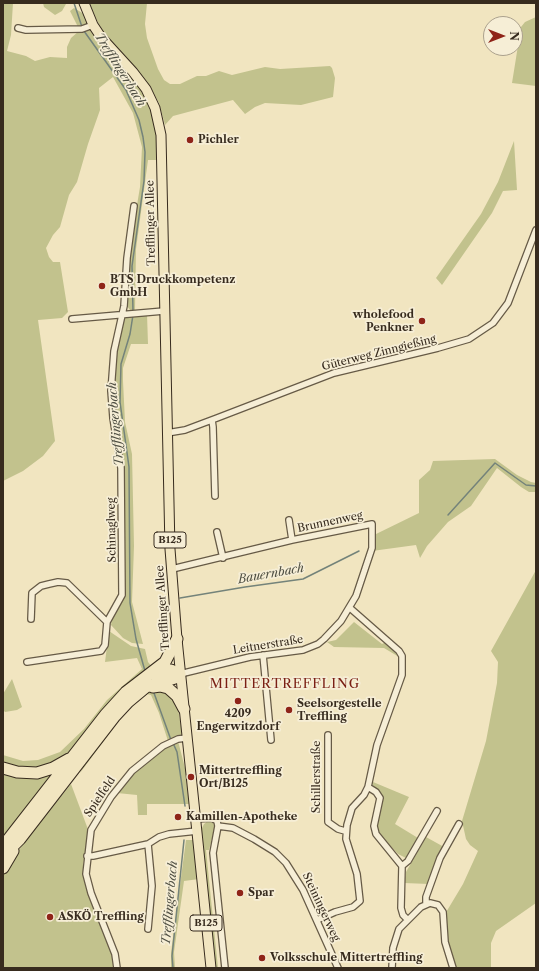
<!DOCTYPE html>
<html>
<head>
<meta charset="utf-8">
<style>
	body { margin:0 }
	#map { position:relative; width:539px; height:971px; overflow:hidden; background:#f1e5c0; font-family:"Libre Caslon Text",serif }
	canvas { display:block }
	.frame { position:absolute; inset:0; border:4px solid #372b1e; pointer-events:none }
	.north { position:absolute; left:483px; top:16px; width:40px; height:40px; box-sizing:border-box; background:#f6eed6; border:1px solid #aaa08c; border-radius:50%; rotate:90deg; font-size:11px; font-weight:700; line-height:16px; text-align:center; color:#372b1e }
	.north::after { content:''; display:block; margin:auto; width:14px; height:18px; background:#8f2418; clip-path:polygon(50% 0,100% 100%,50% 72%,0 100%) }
</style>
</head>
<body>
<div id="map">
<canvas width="539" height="971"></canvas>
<div class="frame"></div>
<div class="north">N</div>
</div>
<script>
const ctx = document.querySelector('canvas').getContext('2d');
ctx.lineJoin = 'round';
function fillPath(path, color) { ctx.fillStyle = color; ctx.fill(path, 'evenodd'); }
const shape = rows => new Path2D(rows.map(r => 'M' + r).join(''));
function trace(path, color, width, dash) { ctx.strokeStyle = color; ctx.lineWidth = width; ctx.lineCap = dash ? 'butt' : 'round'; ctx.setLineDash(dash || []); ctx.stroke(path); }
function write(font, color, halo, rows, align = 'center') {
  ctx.font = font + ' "Libre Caslon Text",serif'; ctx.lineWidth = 3.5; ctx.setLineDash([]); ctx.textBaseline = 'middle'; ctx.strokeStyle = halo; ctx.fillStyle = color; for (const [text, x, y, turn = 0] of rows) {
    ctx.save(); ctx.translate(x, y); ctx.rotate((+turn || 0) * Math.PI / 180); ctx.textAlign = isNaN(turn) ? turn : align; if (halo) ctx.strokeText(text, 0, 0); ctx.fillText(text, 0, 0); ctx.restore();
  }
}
const green = shape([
	[3,3,13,3,11,35,7,51,26,56,35,61,50,57,67,58,67,47,71,38,79,31,92,29,141,88,149,105,156,127,159,160,148,160,136,249,135,310,130,310,127,306,128,275,131,241,140,187,142,147,133,113,113,77,99,88,100,110,88,144,77,182,69,195,60,227,53,235,46,248,49,257,53,262,60,262,68,312,62,318,38,320,55,441,43,456,23,471,3,481],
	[43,3,64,3,66,4,62,11,55,15,44,7],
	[89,3,147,3,145,24,147,38,158,69,164,80,170,84,180,84,197,76,206,76,219,71,232,75,265,67,280,69,330,66,332,68,335,78,333,97,301,105,265,103,255,107,245,114,233,100,173,116,165,125,159,103,149,86,109,40,99,25],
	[74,8,84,14,89,24,78,27,70,11],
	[536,17,536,86,512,83,521,27,525,22],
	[514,141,517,190,503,191,492,213,442,285,436,278,481,214,498,182],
	[147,314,148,344,131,344,123,368,123,381,125,422,132,454,134,546,132,602,143,644,132,643,123,638,111,625,112,618,123,596,123,474,113,399,116,355,124,319,126,316],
	[495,459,517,475,531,482,536,483,536,492,529,492,521,487,497,468,471,506,448,522,427,546,420,558,416,545,372,551,374,535,419,513,419,480,430,470,433,461],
	[536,570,536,903,496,931,491,943,491,968,455,968,446,942,445,914,463,884,478,851,470,845,466,839,462,821,486,741,497,683,498,662,491,651],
	[354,622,382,644,386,642,399,657,384,648,334,647,327,642,336,640],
	[109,631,131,646,145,649,148,662,153,668,67,756,41,769,3,765,3,755,23,761,38,760,60,752,84,729,107,700,142,669,137,658,105,662],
	[12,679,22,707,17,710,5,712,3,710,3,694],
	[159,689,167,691,177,702,182,733,180,736,168,741,159,713,151,695,147,694,135,702,126,711,80,773,88,758,125,711,134,702,145,694],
	[178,741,185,768,189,804,147,804,147,815,138,815,137,795,117,793,130,776,155,755,163,748],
	[56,769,3,843,3,771],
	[373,782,409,797,395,824,418,838,406,858,398,854,378,833,377,824,383,801,382,796,372,784],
	[71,784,89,832,83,865,84,874,112,954,114,968,3,968,3,873,30,834],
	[208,821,213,823,215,827,209,850,206,850,218,968,214,968,200,832,204,824],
	[426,837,444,847,429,884,404,883,406,872],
	[186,840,195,840,199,879,184,881,174,952,175,968,171,968,171,953]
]);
const stream = shape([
	[74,3,82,27],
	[84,31,126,90,139,120,143,137,145,152,144,181,132,266,133,311],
	[133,315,130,334,121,364,120,402,129,467,130,603,136,639,145,671],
	[448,515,495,463,526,485,536,486],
	[180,598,245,587,303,579,359,551],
	[154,693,171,740],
	[173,743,177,752,185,806],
	[173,968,172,956,184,840]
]);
const street = shape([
	[18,28,26,30,82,29,93,25],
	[72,319,164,311],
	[212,420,213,427,215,496],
	[167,433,185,430,217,418,334,373,438,348,469,339,493,323,508,303,536,230],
	[289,520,292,540],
	[217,532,223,558],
	[172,569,292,540,372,524,372,548,356,596,341,621,324,639,318,644,303,650,250,657,180,674],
	[31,619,32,593,41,586,49,584,58,582,67,583,107,622,122,595,121,468,113,418,111,391,114,351,124,306,127,258,134,206],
	[263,655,271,740],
	[27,662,101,651,105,645,107,622],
	[328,735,328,822,338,829,345,831],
	[368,787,376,792,380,798,374,826,376,834,402,866,401,908,403,915,408,920],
	[195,819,212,818,217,821,218,826,213,853,225,968],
	[218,826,233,828,254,839,275,852,286,863,303,890,338,968],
	[148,844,152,886,148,929],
	[87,856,93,856,148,844,159,837,169,834,197,831],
	[402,866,408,861,437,811],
	[426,903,426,897,440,858,459,824],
	[317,920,335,912,353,907,360,901,357,874,346,839,347,825,352,808,364,795,368,787,377,745,402,675,402,656,399,651,350,608],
	[117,968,115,954,91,893,86,874,91,830,111,797,132,771,163,746,178,739,187,738],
	[392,968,393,948,399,929,421,907,430,903,438,905,443,912,445,942,453,968]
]);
const primary = shape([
	[84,3,93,25,101,37,133,72,146,89,155,108,161,135,170,549,177,639,211,968]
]);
const highway = shape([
	[152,674,171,670,180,674],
	[153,687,160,686,168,688,177,696,184,709],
	[3,768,17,772,37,773,53,768,69,759],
	[3,846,106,714,126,692,165,662,177,639],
	[3,856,20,839,115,716,128,702,146,687,175,678,180,674],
	[3,868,13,851]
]);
const markers = [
	[190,140,4,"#8f2418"],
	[102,286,4,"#8f2418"],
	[422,321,4,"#8f2418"],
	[238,701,4,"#8f2418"],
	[289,710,4,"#8f2418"],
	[191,777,4,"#8f2418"],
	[178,817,4,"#8f2418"],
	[240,893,4,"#8f2418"],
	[50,917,4,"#8f2418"],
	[262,958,4,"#8f2418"]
];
const shields = [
	[170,540,32],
	[206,923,32]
];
const shieldNames = [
	["B125",170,540],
	["B125",206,923]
];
const poiNames = [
	["Pichler",198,140],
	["BTS Druckkompetenz",110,280],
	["GmbH",110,293],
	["wholefood",414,315,"right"],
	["Penkner",414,328,"right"],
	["Seelsorgestelle",297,704],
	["Treffling",297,717],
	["4209",238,714,"center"],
	["Engerwitzdorf",238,727,"center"],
	["Mittertreffling",199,771],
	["Ort/B125",199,784],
	["Kamillen-Apotheke",186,817],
	["Spar",248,893],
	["ASKÖ Treffling",58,917],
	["Volksschule Mittertreffling",270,958]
];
const streetNames = [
	["Trefflinger Allee",151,223,-91],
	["Güterweg Zinngießing",379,353,-14],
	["Brunnenweg",330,522,-12],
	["Schinaglweg",112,530,-91],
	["Trefflinger Allee",163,608,-94],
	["Leitnerstraße",268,645,-9],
	["Schillerstraße",317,777,-90],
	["Spielfeld",100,797,-56],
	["Steiningerweg",321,907,65]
];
const waterNames = [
	["Trefflingerbach",120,70,58],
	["Trefflingerbach",116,424,-95],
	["Bauernbach",271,574,-10],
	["Trefflingerbach",170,903,-85]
];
const quarterNames = [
	["MITTERTREFFLING",285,684]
];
fillPath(green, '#c2c28d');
trace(stream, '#74837a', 1.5);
trace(street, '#665a46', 8);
trace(primary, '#372b1e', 11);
trace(highway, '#372b1e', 13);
trace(street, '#f6eed6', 5.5);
trace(primary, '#f1e5c0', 9);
trace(highway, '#f1e5c0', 11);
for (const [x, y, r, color] of markers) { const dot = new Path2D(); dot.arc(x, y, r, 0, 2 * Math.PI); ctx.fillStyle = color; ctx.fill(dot); trace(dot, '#f6eed6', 1.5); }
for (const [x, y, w] of shields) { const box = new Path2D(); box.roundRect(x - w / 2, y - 8, w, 16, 3); ctx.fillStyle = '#f6eed6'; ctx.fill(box); trace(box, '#372b1e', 1); }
write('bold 10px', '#372b1e', null, shieldNames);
write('bold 11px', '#372b1e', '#f6eed6', poiNames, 'left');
write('11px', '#372b1e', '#f6eed6', streetNames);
write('italic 12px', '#505044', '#f6eed6', waterNames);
ctx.letterSpacing = '1px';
write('13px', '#7a1f14', '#f6eed6', quarterNames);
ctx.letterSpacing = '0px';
</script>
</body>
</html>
